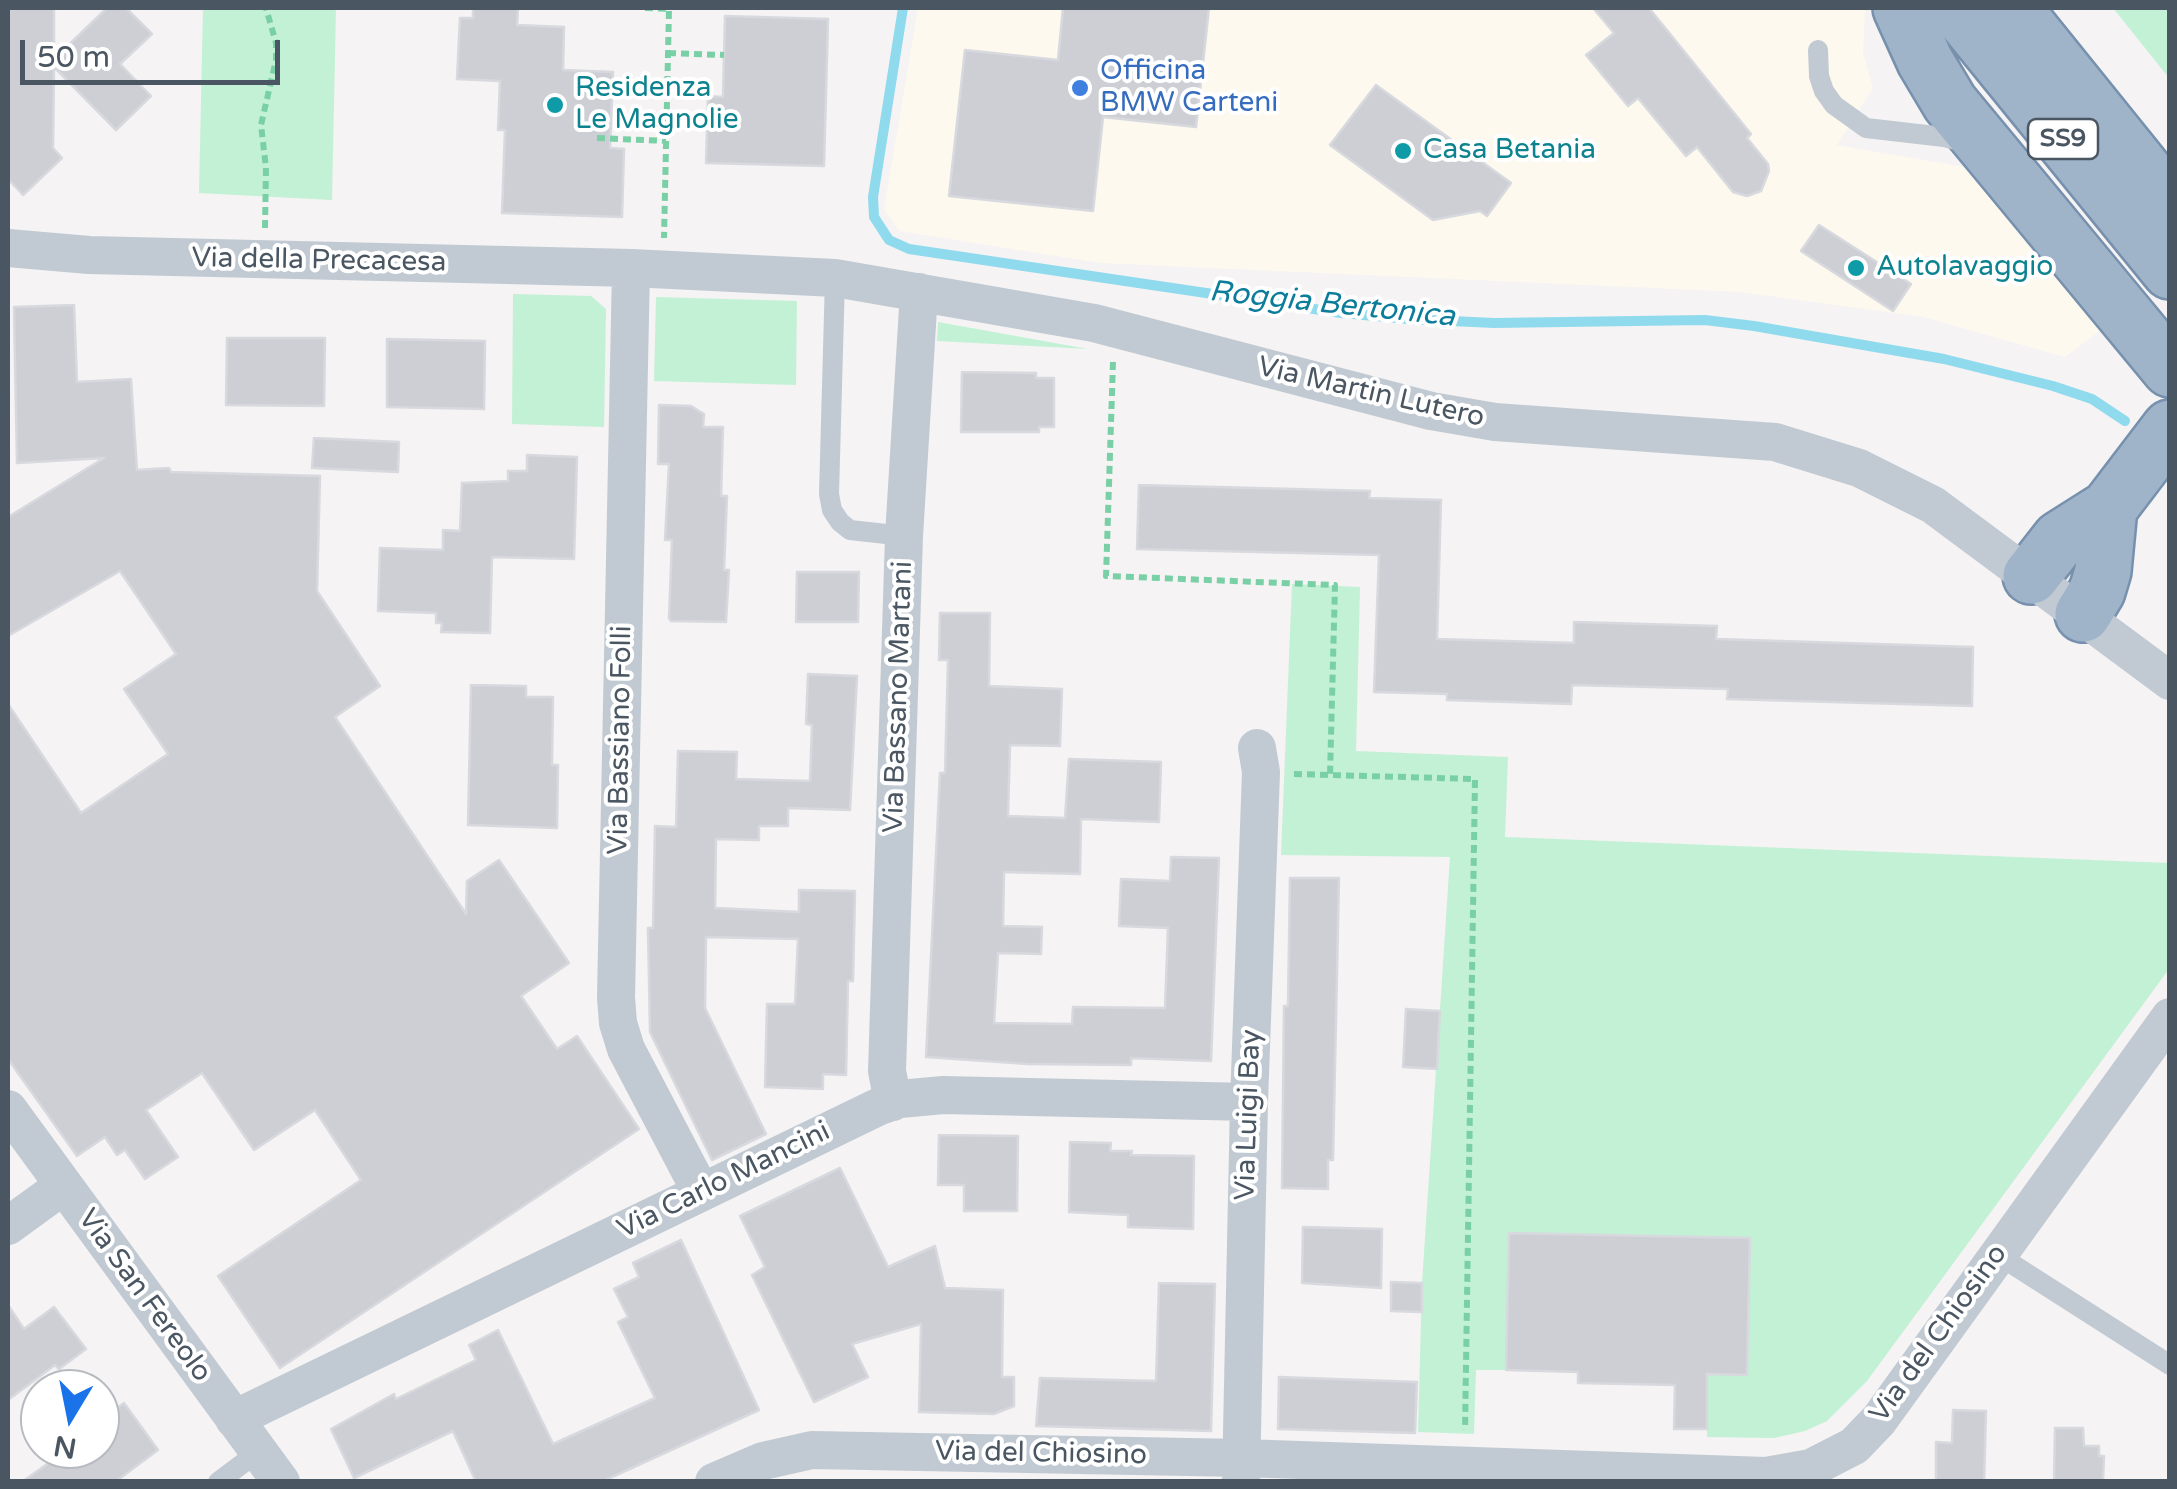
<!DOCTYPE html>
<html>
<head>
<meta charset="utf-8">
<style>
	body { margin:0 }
	#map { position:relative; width:2177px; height:1489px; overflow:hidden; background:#f5f3f3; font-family:"Varela Round",sans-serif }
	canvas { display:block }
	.frame { position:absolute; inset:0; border:10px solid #4a5661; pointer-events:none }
	.north { position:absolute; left:20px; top:1369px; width:100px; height:100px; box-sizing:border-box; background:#fff; border:2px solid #b7bbc0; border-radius:50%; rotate:190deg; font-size:28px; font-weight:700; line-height:40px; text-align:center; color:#4a5661 }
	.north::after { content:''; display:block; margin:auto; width:35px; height:45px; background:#1a73e8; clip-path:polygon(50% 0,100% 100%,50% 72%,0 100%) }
	.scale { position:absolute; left:20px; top:40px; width:260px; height:45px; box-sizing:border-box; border:5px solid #4a5661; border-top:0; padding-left:12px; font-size:30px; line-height:35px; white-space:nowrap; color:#4a5661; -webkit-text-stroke:8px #fff; paint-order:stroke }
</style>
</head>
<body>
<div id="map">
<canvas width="2177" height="1489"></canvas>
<div class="frame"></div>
<div class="north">N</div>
<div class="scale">50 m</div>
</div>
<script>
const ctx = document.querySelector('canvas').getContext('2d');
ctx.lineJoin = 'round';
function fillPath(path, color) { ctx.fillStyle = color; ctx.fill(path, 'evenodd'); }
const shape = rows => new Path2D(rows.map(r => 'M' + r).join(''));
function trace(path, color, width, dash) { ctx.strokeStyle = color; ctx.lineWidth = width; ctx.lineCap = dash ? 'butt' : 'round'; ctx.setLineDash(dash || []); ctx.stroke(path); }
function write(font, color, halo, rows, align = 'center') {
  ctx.font = font + ' "Varela Round",sans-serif'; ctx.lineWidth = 8; ctx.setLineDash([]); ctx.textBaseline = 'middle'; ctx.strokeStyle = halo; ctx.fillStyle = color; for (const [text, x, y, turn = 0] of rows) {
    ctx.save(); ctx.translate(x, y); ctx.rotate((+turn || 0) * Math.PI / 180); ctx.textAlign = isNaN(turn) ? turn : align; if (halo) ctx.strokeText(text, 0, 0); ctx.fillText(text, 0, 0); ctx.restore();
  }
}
const commercial = shape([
	[918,8,1862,8,1865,11,1863,53,1873,88,1837,145,1964,167,2104,328,2065,357,1924,317,1740,292,1100,263,899,231,884,209]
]);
const green = shape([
	[203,8,336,8,332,200,199,193],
	[2113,8,2169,8,2169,78],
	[513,294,591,296,606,309,604,427,512,424],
	[656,297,797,301,796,385,654,381],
	[938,322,1088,349,937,341],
	[1292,584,1360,587,1356,751,1508,757,1505,837,2169,863,2169,969,1867,1381,1827,1421,1805,1431,1774,1438,1707,1437,1707,1405,1674,1404,1675,1373,1747,1374,1750,1238,1509,1233,1506,1370,1476,1370,1474,1434,1418,1432,1422,1283,1450,857,1281,855]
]);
const stream = shape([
	[903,8,873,197,874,217,889,240,909,249,1341,313,1409,319,1494,323,1705,320,1754,326,1944,359,2053,386,2092,399,2125,421]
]);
const building = shape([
	[8,8,54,8,54,59,107,8,126,8,152,34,120,64,151,96,116,130,54,67,53,148,62,158,23,195,8,179,8,8],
	[473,8,518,8,517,25,564,27,563,70,613,72,610,148,624,149,622,217,502,213,505,130,498,130,500,81,457,79,460,18,473,18,473,8],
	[1063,8,1209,8,1196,127,1103,117,1093,211,949,196,965,50,1058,60,1063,8],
	[1593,8,1649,8,1751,134,1747,138,1768,164,1769,171,1761,191,1747,196,1733,192,1697,147,1686,156,1638,98,1628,106,1586,55,1614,33,1593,8],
	[725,16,828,19,824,166,706,163,708,96,723,97,725,16],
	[1376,85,1511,183,1487,216,1480,211,1433,220,1330,145,1376,85],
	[1819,225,1911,284,1893,311,1801,251,1819,225],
	[74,305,77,382,131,379,137,470,169,468,171,472,320,476,317,591,380,686,335,717,466,914,467,881,499,860,569,963,521,996,557,1049,577,1036,639,1129,280,1368,218,1276,361,1180,315,1110,254,1150,202,1073,146,1110,178,1157,145,1179,125,1150,117,1155,105,1137,77,1156,8,1059,8,704,81,813,168,754,124,689,176,654,120,571,8,636,8,517,104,458,17,463,14,307,74,305],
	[227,338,325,338,324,406,226,405,227,338],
	[387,339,485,341,484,409,387,407,387,339],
	[962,372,1036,373,1036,378,1054,378,1054,427,1039,427,1039,432,961,432,962,372],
	[659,405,691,406,704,414,703,427,723,427,721,496,727,496,724,570,729,570,726,622,671,621,669,618,672,540,665,540,669,464,658,464,659,405],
	[314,438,399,442,398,472,312,468,314,438],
	[527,455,577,457,574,559,492,557,490,633,441,632,442,623,436,623,436,613,378,611,380,548,443,550,443,530,460,531,462,483,508,481,508,471,527,471,527,455],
	[1139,485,1370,491,1369,498,1441,500,1437,639,1574,643,1574,622,1717,626,1716,639,1973,647,1972,706,1727,699,1728,689,1572,685,1571,704,1447,700,1447,694,1374,692,1379,555,1137,549,1139,485],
	[797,572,859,572,858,622,796,622,797,572],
	[940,613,990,613,989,686,1062,689,1060,746,1010,745,1008,816,1065,818,1069,759,1161,762,1159,822,1081,819,1080,874,1004,872,1003,926,1042,927,1041,954,998,953,994,1023,1072,1024,1073,1007,1165,1008,1168,928,1119,926,1121,879,1170,881,1171,857,1219,858,1211,1061,1131,1058,1131,1065,1028,1064,926,1057,940,773,945,773,948,660,939,660,940,613],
	[808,674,857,676,850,810,788,808,788,826,759,826,759,840,716,839,715,908,799,912,799,890,855,891,853,981,848,981,846,1075,823,1074,823,1089,765,1087,767,1004,795,1004,798,939,706,937,705,1008,766,1134,712,1160,650,1032,648,928,653,928,655,826,676,827,678,751,737,752,736,779,810,781,812,725,806,724,808,674],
	[471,685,526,686,526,697,553,697,552,765,558,765,557,828,468,825,471,685],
	[1290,878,1339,878,1333,1160,1328,1160,1328,1189,1282,1188,1284,1006,1288,1006,1290,878],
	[1406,1009,1440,1011,1437,1069,1403,1067,1406,1009],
	[939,1135,1018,1136,1017,1211,964,1211,964,1185,938,1185,939,1135],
	[1070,1142,1111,1143,1110,1151,1132,1151,1131,1155,1194,1156,1193,1229,1128,1227,1128,1215,1069,1212,1070,1142],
	[840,1168,888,1267,935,1246,945,1288,1003,1290,1002,1377,1014,1377,1014,1406,994,1414,919,1412,921,1324,852,1344,868,1377,814,1402,752,1275,765,1267,740,1216,840,1168],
	[1303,1227,1382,1229,1381,1288,1302,1283,1303,1227],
	[1509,1233,1750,1238,1747,1375,1707,1374,1707,1429,1674,1429,1675,1385,1578,1383,1578,1372,1506,1370,1509,1233],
	[681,1240,759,1410,601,1482,476,1482,453,1431,354,1478,331,1429,394,1394,396,1399,476,1360,469,1345,498,1330,553,1444,655,1398,618,1322,628,1317,614,1289,639,1277,633,1263,681,1240],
	[1391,1282,1422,1283,1422,1312,1391,1311,1391,1282],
	[1159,1283,1215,1284,1211,1431,1036,1426,1040,1378,1156,1381,1159,1283],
	[8,1305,24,1329,54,1307,86,1349,59,1369,55,1365,8,1400,8,1305],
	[1279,1377,1417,1382,1415,1433,1278,1429,1279,1377],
	[124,1403,158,1450,115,1482,22,1482,68,1449,100,1449,100,1420,124,1403],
	[1953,1410,1986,1411,1984,1482,1936,1482,1936,1442,1952,1443,1953,1410],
	[2055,1428,2083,1428,2084,1446,2099,1446,2099,1456,2104,1456,2103,1482,2054,1482,2055,1428]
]);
const path = shape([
	[645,8,669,9,664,238],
	[668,53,724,55],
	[597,138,666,141],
	[265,228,266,168,261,125,276,60,276,43,266,8],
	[1113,362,1106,576,1335,585,1330,775],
	[1294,774,1475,779,1465,1430]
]);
const service = shape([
	[1818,50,1819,76,1824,91,1834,105,1866,128,1944,137,1969,143],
	[835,278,829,494,832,510,840,522,850,530,904,536],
	[1998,1255,2170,1365],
	[218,1482,258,1452]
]);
const minor = shape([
	[8,248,89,255,631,268,835,278,1094,323,1431,411,1495,422,1775,442,1859,468,1933,505,2170,681],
	[631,268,616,997,618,1023,626,1049,701,1192],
	[893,1102,887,1071,904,536,919,292],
	[8,1109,281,1482],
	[8,1226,63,1186],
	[234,1419,880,1106,900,1099,943,1095,1249,1102],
	[1241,1480,1249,1102,1261,772,1257,748],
	[714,1482,763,1461,812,1450,1242,1458,1766,1476,1811,1468,1854,1446,1879,1420,2170,1017]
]);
const trunk = shape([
	[1901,8,1925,61,1950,103,2170,369],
	[1956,8,2170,271],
	[2013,8,2170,203],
	[2031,576,2060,539,2109,508,2170,428],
	[2083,614,2097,591,2103,571,2109,508]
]);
const markers = [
	[1080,88,10,"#3f7fe0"],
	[555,105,10,"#0f9aa8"],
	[1403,151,10,"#0f9aa8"],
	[1856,268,10,"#0f9aa8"]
];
const shields = [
	[2063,139,70]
];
const shieldNames = [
	["SS9",2063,139]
];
const shopNames = [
	["Officina",1100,72],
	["BMW Carteni",1100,104]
];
const cultureNames = [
	["Residenza",575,89],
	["Le Magnolie",575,121],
	["Casa Betania",1423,151],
	["Autolavaggio",1876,268]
];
const streetNames = [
	["Via della Precacesa",319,261,1],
	["Via Martin Lutero",1371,393,13],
	["Via Bassano Martani",899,697,-88],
	["Via Bassiano Folli",621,740,-89],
	["Via Luigi Bay",1249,1115,-88],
	["Via Carlo Mancini",724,1181,-26],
	["Via San Fereolo",144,1296,54],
	["Via del Chiosino",1939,1334,-54],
	["Via del Chiosino",1041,1454,1]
];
const waterNames = [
	["Roggia Bertonica",1332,305,6]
];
fillPath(commercial, '#fdf9ef');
fillPath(green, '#c3f1d5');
trace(stream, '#90daee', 10);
fillPath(building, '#cdcfd5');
trace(building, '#d7d9de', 2.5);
trace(trunk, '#7690ad', 60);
trace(path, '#7ad0a6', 6, [8, 5]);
trace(service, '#c1cad2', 20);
trace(minor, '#c1cad2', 38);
trace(trunk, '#9fb4c9', 55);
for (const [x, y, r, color] of markers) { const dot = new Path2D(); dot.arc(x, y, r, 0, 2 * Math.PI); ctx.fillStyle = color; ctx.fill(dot); trace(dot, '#fff', 4); }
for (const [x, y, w] of shields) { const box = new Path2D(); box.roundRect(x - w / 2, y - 20, w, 40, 8); ctx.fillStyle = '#fff'; ctx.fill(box); trace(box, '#4a5661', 2.5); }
write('bold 25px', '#4a5661', null, shieldNames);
write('28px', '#366cbe', '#fff', shopNames, 'left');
write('28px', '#0d838f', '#fff', cultureNames, 'left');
write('28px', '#4a5661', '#fff', streetNames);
write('italic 30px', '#0c7c9b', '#fff', waterNames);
</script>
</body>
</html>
